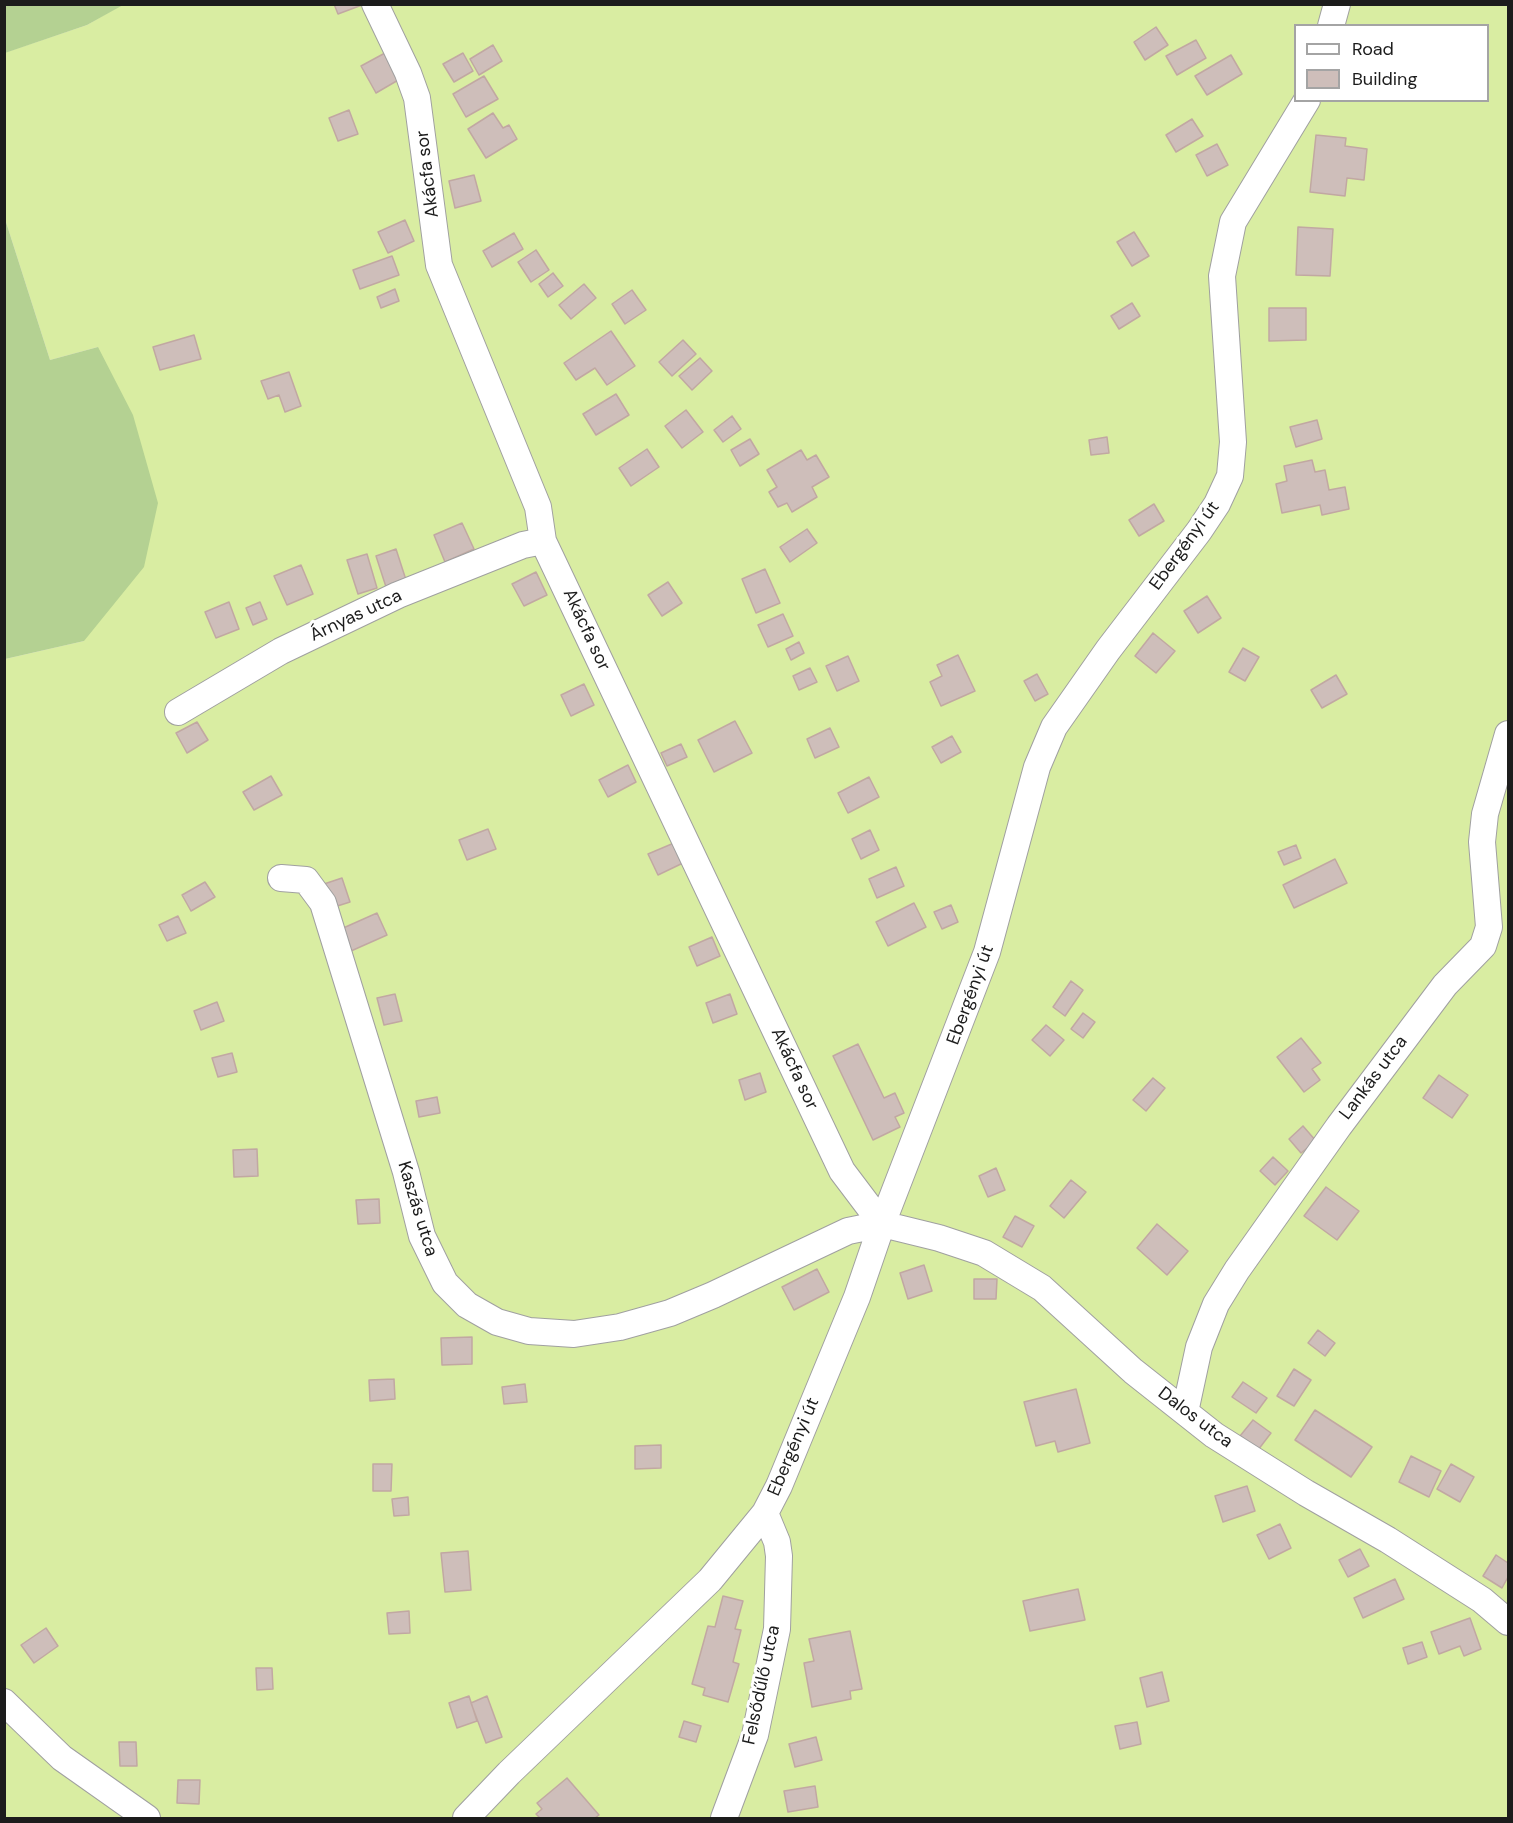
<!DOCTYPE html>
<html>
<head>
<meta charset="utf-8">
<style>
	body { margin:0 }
	#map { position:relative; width:1513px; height:1823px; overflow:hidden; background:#eee6e1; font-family:"DM Sans",sans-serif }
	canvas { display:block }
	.frame { position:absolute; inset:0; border:6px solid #1c1c1c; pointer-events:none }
	.legend { position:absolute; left:1294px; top:24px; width:195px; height:78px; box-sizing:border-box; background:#fff; border:2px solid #a4a4a4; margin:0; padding:8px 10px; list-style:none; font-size:18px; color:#1c1c1c }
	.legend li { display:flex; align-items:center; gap:12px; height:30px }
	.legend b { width:30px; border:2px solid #a4a4a4 }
</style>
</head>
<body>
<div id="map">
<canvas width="1513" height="1823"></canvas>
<div class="frame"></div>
<ul class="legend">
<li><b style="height:8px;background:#fff"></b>Road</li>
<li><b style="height:16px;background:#cebeba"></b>Building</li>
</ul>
</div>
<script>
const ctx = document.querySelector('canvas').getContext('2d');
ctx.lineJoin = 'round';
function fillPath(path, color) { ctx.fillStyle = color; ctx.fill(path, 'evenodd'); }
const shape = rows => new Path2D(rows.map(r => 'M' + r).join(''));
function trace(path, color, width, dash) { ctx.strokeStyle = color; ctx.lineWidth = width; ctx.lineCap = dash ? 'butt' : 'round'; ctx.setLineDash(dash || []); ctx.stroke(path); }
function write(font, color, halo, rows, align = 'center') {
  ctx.font = font + ' "DM Sans",sans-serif'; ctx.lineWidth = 6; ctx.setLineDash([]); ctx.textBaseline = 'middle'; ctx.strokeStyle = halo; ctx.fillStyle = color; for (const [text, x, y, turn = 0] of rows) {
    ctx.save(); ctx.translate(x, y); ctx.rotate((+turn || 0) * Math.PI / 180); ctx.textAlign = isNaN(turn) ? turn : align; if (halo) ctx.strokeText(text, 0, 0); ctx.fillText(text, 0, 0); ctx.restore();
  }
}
const grass = shape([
	[123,4,1508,5,1508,1818,5,1818,5,659,84,641,98,347,50,360,5,219,4,53,87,25],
	[1296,26,1488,26,1488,100,1296,100]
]);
const forest = shape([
	[4,5,5,4,123,5,87,25,5,53],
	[5,219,50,360,98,347,133,415,158,503,144,567,84,641,5,659]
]);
const building = shape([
	[334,4,361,4,362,5,338,14,334,4],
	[1156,27,1168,45,1145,60,1134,42,1156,27],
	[1196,40,1206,58,1177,75,1166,56,1196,40],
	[493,45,502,61,479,75,470,59,493,45],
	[385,53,400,79,376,93,361,66,385,53],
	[463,53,473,71,454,82,443,64,463,53],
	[1231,55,1242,74,1207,95,1195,76,1231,55],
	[484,76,498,99,466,117,453,94,484,76],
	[349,110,358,134,338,141,329,118,349,110],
	[493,113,503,128,509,125,517,139,486,158,468,129,493,113],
	[1192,119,1203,136,1176,152,1166,135,1192,119],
	[1316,135,1346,138,1345,146,1367,149,1364,180,1347,178,1345,196,1310,192,1316,135],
	[1217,144,1228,165,1207,176,1196,155,1217,144],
	[474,175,481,201,455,208,449,181,474,175],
	[405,220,414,241,388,253,378,232,405,220],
	[1298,227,1333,229,1330,276,1296,275,1298,227],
	[1134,232,1149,256,1132,266,1117,242,1134,232],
	[514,233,523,249,492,267,483,251,514,233],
	[536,250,549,270,531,282,518,262,536,250],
	[392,256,399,275,360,289,353,270,392,256],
	[553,273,563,286,548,297,539,284,553,273],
	[584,284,596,298,571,319,559,305,584,284],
	[395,289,399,301,381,308,377,297,395,289],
	[632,290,646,310,625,324,612,304,632,290],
	[1132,303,1140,316,1119,329,1111,316,1132,303],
	[1269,308,1306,308,1306,340,1269,341,1269,308],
	[611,331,635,366,607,385,595,368,576,380,564,363,611,331],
	[194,335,201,359,160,370,153,347,194,335],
	[683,340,696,354,672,376,659,362,683,340],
	[700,358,712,371,692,390,679,376,700,358],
	[289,372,301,406,285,412,279,395,268,399,261,381,289,372],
	[616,394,629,415,596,435,583,414,616,394],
	[686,410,703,432,682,448,665,426,686,410],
	[732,416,741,429,723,442,714,430,732,416],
	[1317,420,1322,439,1296,447,1290,427,1317,420],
	[1107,437,1109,453,1091,455,1089,440,1107,437],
	[750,439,759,454,740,466,731,450,750,439],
	[647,449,659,467,631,486,619,468,647,449],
	[801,450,807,460,816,455,829,477,812,487,817,497,792,512,787,503,778,507,769,492,777,487,767,470,801,450],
	[1312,460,1315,472,1325,470,1329,490,1345,487,1349,509,1322,515,1320,505,1282,513,1276,484,1287,481,1284,466,1312,460],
	[1154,504,1164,521,1139,536,1129,520,1154,504],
	[462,523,474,549,445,562,434,535,462,523],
	[807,529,817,543,790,562,780,547,807,529],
	[396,549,407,583,387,590,376,556,396,549],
	[367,554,377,588,358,594,347,560,367,554],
	[301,565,313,594,287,605,274,576,301,565],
	[765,569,780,603,756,613,742,579,765,569],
	[536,572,547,595,524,606,512,584,536,572],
	[668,582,682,603,662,616,648,595,668,582],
	[1207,596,1221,618,1198,633,1184,611,1207,596],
	[229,602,239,629,216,638,205,612,229,602],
	[260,602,267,619,253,625,246,608,260,602],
	[783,614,793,636,768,647,758,625,783,614],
	[1153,633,1175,651,1156,673,1135,656,1153,633],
	[799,642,804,653,791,660,786,649,799,642],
	[1243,648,1259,657,1245,681,1229,672,1243,648],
	[958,655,975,691,941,706,930,682,942,676,937,665,958,655],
	[848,656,859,681,837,691,826,666,848,656],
	[810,668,817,682,799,690,793,676,810,668],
	[1037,674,1048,694,1035,701,1024,681,1037,674],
	[1336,675,1347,694,1322,708,1311,690,1336,675],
	[584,684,594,705,571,716,561,695,584,684],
	[735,721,752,753,714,772,698,740,735,721],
	[197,722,208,740,187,753,176,733,197,722],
	[830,728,839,747,815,758,807,739,830,728],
	[952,736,961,752,941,763,932,747,952,736],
	[681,744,687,757,667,766,661,753,681,744],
	[628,765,636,782,608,797,599,780,628,765],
	[271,776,282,795,254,810,243,792,271,776],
	[869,777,879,797,848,813,838,793,869,777],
	[488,829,496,849,467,860,459,840,488,829],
	[870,830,879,850,861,859,852,839,870,830],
	[674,843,683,863,658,875,648,854,674,843],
	[1296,845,1301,858,1284,865,1278,852,1296,845],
	[1335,859,1347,883,1294,908,1283,885,1335,859],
	[896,867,904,886,877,898,869,879,896,867],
	[342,878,350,902,331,908,324,884,342,878],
	[205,882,215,897,191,911,182,895,205,882],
	[914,903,926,927,888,946,876,922,914,903],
	[951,905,958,922,942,929,934,912,951,905],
	[377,913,387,935,351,951,341,929,377,913],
	[178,916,186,933,167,941,159,925,178,916],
	[712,937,720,956,697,966,689,947,712,937],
	[1071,981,1083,990,1065,1016,1053,1007,1071,981],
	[395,994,402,1021,384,1025,377,998,395,994],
	[730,994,737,1014,713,1023,706,1003,730,994],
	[217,1002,224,1021,201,1030,194,1011,217,1002],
	[1083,1013,1095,1022,1083,1038,1071,1029,1083,1013],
	[1046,1025,1064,1040,1050,1056,1032,1040,1046,1025],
	[1301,1038,1321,1063,1312,1069,1320,1080,1304,1092,1277,1057,1301,1038],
	[858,1044,884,1098,895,1093,904,1113,895,1117,900,1127,873,1140,833,1056,858,1044],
	[232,1053,237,1072,218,1077,212,1058,232,1053],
	[760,1073,766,1092,745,1100,739,1080,760,1073],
	[1439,1075,1468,1095,1452,1118,1423,1098,1439,1075],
	[1153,1078,1165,1088,1146,1111,1133,1100,1153,1078],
	[437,1097,440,1113,419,1117,416,1101,437,1097],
	[1303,1126,1316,1141,1301,1153,1289,1139,1303,1126],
	[257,1149,258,1176,234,1177,233,1150,257,1149],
	[1273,1157,1288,1171,1275,1185,1260,1171,1273,1157],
	[996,1168,1005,1190,988,1197,979,1176,996,1168],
	[1071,1180,1086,1192,1064,1218,1050,1206,1071,1180],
	[1326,1187,1359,1211,1337,1240,1304,1216,1326,1187],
	[379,1199,380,1223,358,1224,356,1200,379,1199],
	[1015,1216,1034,1226,1022,1247,1003,1237,1015,1216],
	[1157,1224,1188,1251,1167,1275,1137,1248,1157,1224],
	[924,1265,932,1291,908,1299,900,1273,924,1265],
	[817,1269,829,1292,794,1310,782,1287,817,1269],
	[974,1279,997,1279,996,1299,974,1299,974,1279],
	[1318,1330,1335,1343,1325,1356,1308,1343,1318,1330],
	[472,1337,472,1364,442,1365,441,1338,472,1337],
	[1294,1369,1311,1380,1294,1406,1277,1396,1294,1369],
	[394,1379,395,1399,370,1401,369,1380,394,1379],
	[1243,1382,1267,1398,1256,1413,1232,1397,1243,1382],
	[525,1384,527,1402,504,1404,502,1387,525,1384],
	[1076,1389,1090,1443,1058,1452,1055,1441,1036,1446,1024,1402,1076,1389],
	[1315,1410,1372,1447,1351,1477,1295,1440,1315,1410],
	[1253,1420,1271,1433,1258,1450,1240,1436,1253,1420],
	[661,1445,661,1468,635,1469,635,1446,661,1445],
	[1411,1456,1441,1471,1429,1497,1399,1482,1411,1456],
	[373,1464,392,1464,391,1491,373,1491,373,1464],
	[1451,1464,1474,1477,1460,1502,1437,1489,1451,1464],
	[1247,1486,1255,1511,1223,1522,1215,1496,1247,1486],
	[408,1497,409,1515,394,1516,392,1499,408,1497],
	[1280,1524,1291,1548,1269,1559,1257,1535,1280,1524],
	[1360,1549,1369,1566,1348,1577,1339,1560,1360,1549],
	[468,1551,471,1590,445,1592,441,1553,468,1551],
	[1496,1555,1508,1563,1508,1577,1502,1588,1483,1576,1496,1555],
	[1395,1579,1404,1599,1363,1618,1354,1598,1395,1579],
	[1078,1589,1085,1620,1030,1631,1023,1601,1078,1589],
	[723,1596,743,1601,735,1629,741,1630,733,1662,739,1664,728,1702,703,1695,705,1688,692,1684,708,1626,715,1627,723,1596],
	[409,1611,410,1633,389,1634,387,1613,409,1611],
	[1470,1618,1481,1649,1464,1656,1460,1646,1439,1654,1431,1632,1470,1618],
	[46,1628,58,1646,34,1663,21,1645,46,1628],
	[850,1631,862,1689,850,1691,851,1699,812,1707,804,1663,814,1661,809,1639,850,1631],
	[1422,1642,1427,1657,1408,1664,1403,1648,1422,1642],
	[256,1668,272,1668,273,1689,257,1690,256,1668],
	[1162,1672,1169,1701,1147,1707,1140,1678,1162,1672],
	[469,1696,477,1721,457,1728,449,1703,469,1696],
	[487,1696,502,1737,486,1743,471,1703,487,1696],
	[684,1721,701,1726,696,1742,679,1737,684,1721],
	[1137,1722,1141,1744,1120,1749,1115,1726,1137,1722],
	[816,1737,822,1760,795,1767,789,1744,816,1737],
	[119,1742,136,1742,137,1766,120,1766,119,1742],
	[567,1778,599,1815,595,1818,540,1818,536,1814,542,1809,537,1803,567,1778],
	[178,1780,200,1780,199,1804,177,1803,178,1780],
	[815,1786,818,1807,788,1812,784,1791,815,1786]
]);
const minor = shape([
	[375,4,408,73,417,98,439,265,538,507,543,541,842,1171,882,1224],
	[1331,26,1337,4],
	[178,712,281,651,398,595,523,545,543,541],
	[281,878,306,880,323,903,406,1172,422,1236,445,1283,467,1305,497,1322,529,1331,574,1334,620,1327,670,1313,713,1295,848,1231,882,1224,939,1238,984,1253,1042,1288,1133,1371,1214,1435,1306,1493,1388,1540,1482,1600,1508,1622],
	[1185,1412,1199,1347,1216,1304,1237,1270,1339,1126,1445,985,1483,946,1489,927,1482,842,1485,814,1508,734],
	[4,1702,62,1758,147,1818],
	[466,1818,509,1773,710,1580,765,1513,779,1486,857,1297,882,1224,987,952,1037,767,1054,727,1108,650,1199,531,1217,504,1230,476,1233,442,1222,276,1233,222,1307,100],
	[724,1818,755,1735,777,1629,779,1556,777,1542,765,1513]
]);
const streetNames = [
	["Akácfa sor",428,174,-97],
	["Ebergényi út",1185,546,-54],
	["Árnyas utca",356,616,-25],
	["Akácfa sor",586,630,65],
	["Ebergényi út",971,995,-70],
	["Akácfa sor",794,1069,65],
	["Lankás utca",1374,1078,-53],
	["Kaszás utca",417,1209,73],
	["Dalos utca",1195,1418,37],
	["Ebergényi út",794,1447,-67],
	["Felsődűlő utca",762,1685,-78]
];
fillPath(grass, '#d9eda2');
fillPath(forest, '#b4d192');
fillPath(building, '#cebeba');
trace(building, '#c1a8a2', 1.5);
trace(minor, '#a0a0a0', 28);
trace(minor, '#fff', 26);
write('18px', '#1c1c1c', '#fff', streetNames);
</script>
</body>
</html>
